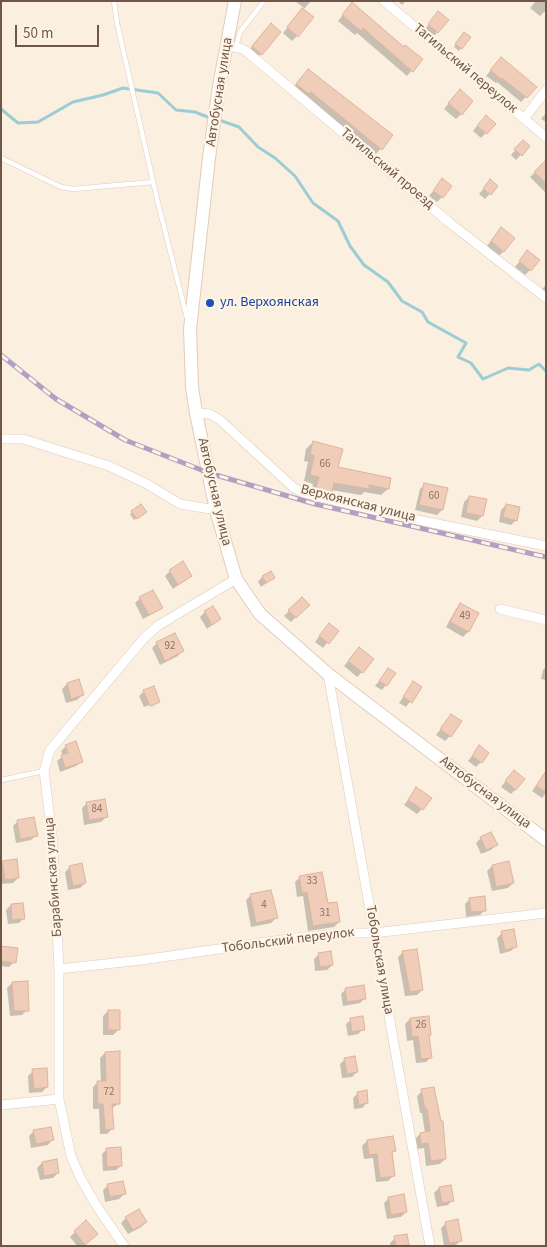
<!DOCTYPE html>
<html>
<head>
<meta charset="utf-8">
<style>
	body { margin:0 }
	#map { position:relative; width:547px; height:1247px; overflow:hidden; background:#fbefe0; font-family:"Source Sans 3",sans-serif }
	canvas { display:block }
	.frame { position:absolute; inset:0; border:2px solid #705649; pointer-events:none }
	.scale { position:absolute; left:15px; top:25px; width:84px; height:22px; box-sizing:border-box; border:2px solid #705649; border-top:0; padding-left:6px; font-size:15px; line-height:18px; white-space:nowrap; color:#705649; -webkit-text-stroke:4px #fef4e5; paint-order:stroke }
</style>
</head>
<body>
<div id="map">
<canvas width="547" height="1247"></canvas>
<div class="frame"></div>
<div class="scale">50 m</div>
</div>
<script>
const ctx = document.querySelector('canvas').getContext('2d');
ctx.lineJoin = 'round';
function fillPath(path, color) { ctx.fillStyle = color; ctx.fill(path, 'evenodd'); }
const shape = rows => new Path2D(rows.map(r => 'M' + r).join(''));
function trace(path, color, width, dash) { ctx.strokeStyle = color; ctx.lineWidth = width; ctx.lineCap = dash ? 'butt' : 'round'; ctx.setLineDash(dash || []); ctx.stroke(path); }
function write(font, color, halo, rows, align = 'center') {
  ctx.font = font + ' "Source Sans 3",sans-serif'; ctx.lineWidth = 4.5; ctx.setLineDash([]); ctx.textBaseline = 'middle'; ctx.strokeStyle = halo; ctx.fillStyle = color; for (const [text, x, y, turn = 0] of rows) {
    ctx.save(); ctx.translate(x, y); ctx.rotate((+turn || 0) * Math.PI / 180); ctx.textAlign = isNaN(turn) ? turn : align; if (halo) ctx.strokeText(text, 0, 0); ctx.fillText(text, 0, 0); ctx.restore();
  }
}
const shadow = shape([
	[295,1,311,1,303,10,297,36,292,41,283,33,304,8],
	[398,1,406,1,402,5],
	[536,1,546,1,546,10,540,16,530,8],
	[348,9,421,59,407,76,357,33,355,35,338,21],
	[434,18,447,21,433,37,424,30],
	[266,30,261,54,256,59,248,51],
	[462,36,469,38,459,51,454,47],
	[496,64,535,87,521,102,497,82,496,83,486,76],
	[303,75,392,135,376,154,305,96,292,89],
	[455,96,461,114,456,119,444,109],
	[546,113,546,122,541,119],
	[481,121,494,124,481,138,473,131],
	[518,147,528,147,516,160,511,155],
	[543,165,546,168,545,192,530,177],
	[438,185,442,197,437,202,429,196],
	[486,186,497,186,485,199,479,194],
	[497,233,504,251,499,256,487,246],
	[523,257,530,270,525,275,515,267],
	[546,284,546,295,541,291],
	[313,442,337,468,388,489,381,495,364,492,361,495,331,490,324,498,310,495,313,484,304,481,308,462,304,461,306,449],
	[425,484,442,510,437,515,415,510,420,489],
	[469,497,482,516,477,521,461,517,464,502],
	[141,505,143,514,134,520,130,514],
	[506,505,516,520,511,525,499,522,501,510],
	[170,571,191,576,173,589,165,576],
	[262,577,274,578,261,587,258,582],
	[153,591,161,607,156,612,143,619,135,603,140,598],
	[302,598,308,605,291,622,284,616],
	[461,604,478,613,468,632,463,637,446,627,456,609],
	[205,612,220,619,207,629,200,617],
	[324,630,337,631,323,648,315,642],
	[157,643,182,651,178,656,160,665,152,648],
	[354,654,362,672,357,677,344,666],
	[546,667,546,680,541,679,543,670],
	[388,670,386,685,382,690,375,686],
	[413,683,420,688,406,707,399,703],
	[67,684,82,695,77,700,66,703,62,689],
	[144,691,159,701,154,706,145,710,155,705,155,703,144,707,139,696],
	[447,721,450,736,445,741,436,735],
	[66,746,81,761,76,766,60,772,57,761,63,756,61,751],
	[479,747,481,762,476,767,468,761],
	[546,772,546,793,542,798,532,791],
	[509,777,516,789,511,794,501,787],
	[416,789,422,809,417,814,404,805],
	[87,803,106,817,101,822,84,825,82,808],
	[18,821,36,835,31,840,16,843,13,826],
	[481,838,496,845,491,850,481,854,476,843],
	[2,862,18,878,13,883,1,884],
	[492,866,513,883,508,888,492,891,487,871],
	[70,867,85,883,80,888,68,890,65,872],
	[300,877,327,904,339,922,334,927,308,931,303,896,297,897,295,882],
	[251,895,276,918,271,923,251,927,246,900],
	[470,899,485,910,480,915,466,917,465,904],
	[11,905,24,918,19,923,8,924,6,910],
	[502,933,516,946,511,951,500,954,497,938],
	[1,947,14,962,9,967,1,966],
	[403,952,422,990,417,995,405,996,398,957],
	[319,954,332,965,327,970,315,971,314,959],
	[12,983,27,1010,22,1015,10,1016,7,988],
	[346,989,365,998,360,1003,343,1006,341,994],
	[108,1011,118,1030,113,1035,103,1035,103,1016],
	[410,1019,430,1034,428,1036,431,1057,426,1062,416,1063,413,1040,407,1041,405,1024],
	[351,1020,363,1029,358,1034,348,1036,346,1024],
	[105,1053,118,1104,111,1109,112,1129,107,1134,100,1134,99,1109,93,1109,93,1087,98,1082,101,1082,100,1058],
	[345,1059,357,1072,352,1077,342,1078,340,1064],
	[33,1071,47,1087,42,1092,29,1093,28,1076],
	[422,1091,445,1159,440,1164,426,1166,424,1148,417,1149,415,1139,420,1134,425,1133,422,1113,420,1113,417,1096],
	[358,1093,367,1103,362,1108,354,1109,353,1098],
	[34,1131,52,1140,48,1145,31,1148,29,1136],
	[367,1141,394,1151,391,1154,393,1176,388,1181,376,1182,373,1158,364,1159,362,1146],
	[107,1149,121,1166,116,1170,103,1171,102,1154],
	[42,1163,58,1173,53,1178,40,1180,37,1168],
	[108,1185,124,1194,119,1199,105,1202,103,1190],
	[439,1188,452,1200,448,1205,437,1207,434,1193],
	[389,1198,406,1212,401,1217,387,1219,384,1203],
	[126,1218,146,1222,141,1227,128,1234,121,1223],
	[446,1223,461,1240,456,1245,444,1246,441,1228],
	[75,1232,91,1239,83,1246,77,1246,70,1237],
	[406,1235,408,1246,390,1246,390,1243,395,1238]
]);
const stream = shape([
	[1,109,18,123,38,122,73,102,103,95,123,88,158,93,176,110,195,112,210,118],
	[219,120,239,127,258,147,275,158,295,176,313,203,338,221,350,246,364,265,388,282,402,301,422,312,428,322,466,343,458,357,471,363,483,379,508,368,529,370,539,364,546,371]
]);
const building = shape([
	[352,2,404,47,405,45,423,59,413,72,363,28,361,31,342,15,352,2],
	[302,8,314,17,298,37,287,27,302,8],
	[438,11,449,20,438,33,428,24,438,11],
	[271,23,281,32,262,55,252,46,271,23],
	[464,32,471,37,462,49,455,44,464,32],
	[501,57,537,87,527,98,502,78,501,79,490,70,501,57],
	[308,69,393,135,382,150,311,92,309,94,296,84,308,69],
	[460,89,473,101,462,115,448,103,460,89],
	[486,115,496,124,487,134,477,126,486,115],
	[523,140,530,146,522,156,514,149,523,140],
	[546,160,546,183,534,172,546,160],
	[442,178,452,186,443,198,433,191,442,178],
	[490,179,498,186,491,195,483,189,490,179],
	[501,227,515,238,504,252,491,241,501,227],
	[527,250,540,260,531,271,519,261,527,250],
	[313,441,343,449,338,467,391,478,389,489,369,485,369,489,334,483,332,492,316,488,319,477,310,475,314,456,310,454,313,441],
	[424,483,448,488,443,510,419,505,424,483],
	[469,496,487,499,483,516,466,513,469,496],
	[141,504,147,512,137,519,131,511,141,504],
	[506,504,520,507,517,521,503,517,506,504],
	[183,561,192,576,178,585,169,570,183,561],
	[271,571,275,578,266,583,262,576,271,571],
	[153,590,163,608,149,615,139,597,153,590],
	[302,597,310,605,296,618,288,610,302,597],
	[460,603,479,613,469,632,450,622,460,603],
	[213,606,221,619,212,625,204,611,213,606],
	[329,623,339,631,329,644,319,636,329,623],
	[175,633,184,651,165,661,156,642,175,633],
	[359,647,374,659,363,673,348,661,359,647],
	[388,668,396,673,387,686,379,681,388,668],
	[79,679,84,695,71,699,67,683,79,679],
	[413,681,422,687,412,703,403,697,413,681],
	[154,686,160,702,150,706,143,690,154,686],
	[451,714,462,721,451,737,440,729,451,714],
	[76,741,83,762,65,768,61,755,68,753,65,745,76,741],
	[479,745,489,753,482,763,472,756,479,745],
	[514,770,525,779,516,790,505,781,514,770],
	[546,771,546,792,536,786,546,771],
	[416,787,432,798,423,810,408,800,416,787],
	[105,799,108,817,89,820,86,802,105,799],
	[34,817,38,836,20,839,17,820,34,817],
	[491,832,498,845,486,850,480,837,491,832],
	[17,859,19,878,5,880,2,861,17,859],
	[509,861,514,883,496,887,492,865,509,861],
	[82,863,86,883,73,886,69,866,82,863],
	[322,872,328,903,337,902,340,922,313,926,307,892,302,893,299,876,322,872],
	[271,890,278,918,256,923,250,894,271,890],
	[485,896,486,911,471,912,469,898,485,896],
	[23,903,25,919,12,920,11,904,23,903],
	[514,929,517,947,505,950,501,931,514,929],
	[1,946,18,948,16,963,1,961,1,946],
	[417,949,423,990,410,992,402,951,417,949],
	[331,951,333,965,320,967,318,953,331,951],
	[28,981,29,1011,14,1011,12,982,28,981],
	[364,985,366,999,347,1002,345,988,364,985],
	[108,1010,120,1010,120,1030,108,1030,108,1010],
	[363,1016,365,1030,352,1032,350,1018,363,1016],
	[429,1016,431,1035,429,1035,432,1058,421,1059,418,1036,412,1037,410,1018,429,1016],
	[120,1051,120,1104,112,1104,114,1129,105,1130,103,1104,98,1104,97,1081,106,1081,105,1052,120,1051],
	[355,1056,358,1072,347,1074,344,1058,355,1056],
	[47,1068,48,1087,34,1089,32,1069,47,1068],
	[434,1087,441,1121,443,1121,446,1159,431,1161,428,1143,421,1144,420,1133,430,1131,427,1109,425,1109,421,1089,434,1087],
	[367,1090,368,1103,359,1105,357,1092,367,1090],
	[51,1127,54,1140,36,1144,33,1130,51,1127],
	[393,1136,396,1151,392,1152,395,1176,380,1178,377,1154,369,1155,367,1140,393,1136],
	[121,1147,122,1166,107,1167,106,1148,121,1147],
	[57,1159,59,1173,44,1176,42,1162,57,1159],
	[123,1181,126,1194,110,1197,107,1184,123,1181],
	[451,1185,454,1201,442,1203,439,1187,451,1185],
	[404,1194,407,1212,391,1215,388,1197,404,1194],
	[139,1209,147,1222,133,1230,125,1217,139,1209],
	[458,1219,462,1241,449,1243,445,1222,458,1219],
	[86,1220,98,1234,85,1245,74,1231,86,1220],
	[407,1234,409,1245,396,1246,394,1236,407,1234]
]);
const lane = shape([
	[114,1,117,23,157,199,187,318],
	[236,47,240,32,264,1],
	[1,158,61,187,73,189,153,182],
	[1,780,44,771]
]);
const street = shape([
	[384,1,546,137],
	[227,46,240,48,246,51,450,223,546,298],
	[524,119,546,90],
	[196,413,210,414,220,420,294,488,304,493,388,514,546,546],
	[1,439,23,439,109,466,147,484,180,504,216,510],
	[500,609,546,620],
	[328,674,430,1246],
	[59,969,142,960,302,937,355,933,374,933,546,913],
	[1,1105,59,1099],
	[124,1246,96,1205,81,1179,71,1156,59,1099,59,969,53,844,44,771,50,750,145,637,159,625,236,579]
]);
const secondary = shape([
	[235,1,219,86,209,158,190,329,192,387,196,413,216,510,236,579,260,614,328,674,546,840]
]);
const rail = shape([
	[1,355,56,399,125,440,209,473,315,504,546,557]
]);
const markers = [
	[210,303,5,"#1a4fb4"]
];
const numberNames = [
	["66",325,465],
	["60",434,497],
	["49",465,617],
	["92",170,647],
	["84",97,810],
	["33",312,882],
	["4",264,906],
	["31",325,914],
	["26",421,1026],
	["72",109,1093]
];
const streetNames = [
	["Тагильский переулок",465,69,40],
	["Автобусная улица",220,92,-81],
	["Тагильский проезд",387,169,40],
	["Автобусная улица",214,492,77],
	["Верхоянская улица",358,504,14],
	["Автобусная улица",485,793,37],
	["Барабинская улица",54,877,-94],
	["Тобольский переулок",288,941,-7],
	["Тобольская улица",379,960,80]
];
const transitNames = [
	["ул. Верхоянская",220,303]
];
fillPath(shadow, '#0003');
trace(stream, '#9ccdd4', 3);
fillPath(building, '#efcdb9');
trace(building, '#e0b39a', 1);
trace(lane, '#decbbc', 5.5);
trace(street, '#decbbc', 10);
trace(secondary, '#e3ccbb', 14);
trace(lane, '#fff', 4.5);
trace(street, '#fff', 9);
trace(secondary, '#fff', 12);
trace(rail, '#b2a0c2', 5);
trace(rail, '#fef4e5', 3, [9]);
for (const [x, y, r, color] of markers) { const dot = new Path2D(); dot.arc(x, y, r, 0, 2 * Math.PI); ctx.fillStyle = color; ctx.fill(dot); trace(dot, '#fef4e5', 2); }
write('11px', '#907465', null, numberNames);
write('14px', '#705649', '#fef4e5', streetNames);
write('14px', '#164399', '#fef4e5', transitNames, 'left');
</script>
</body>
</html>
